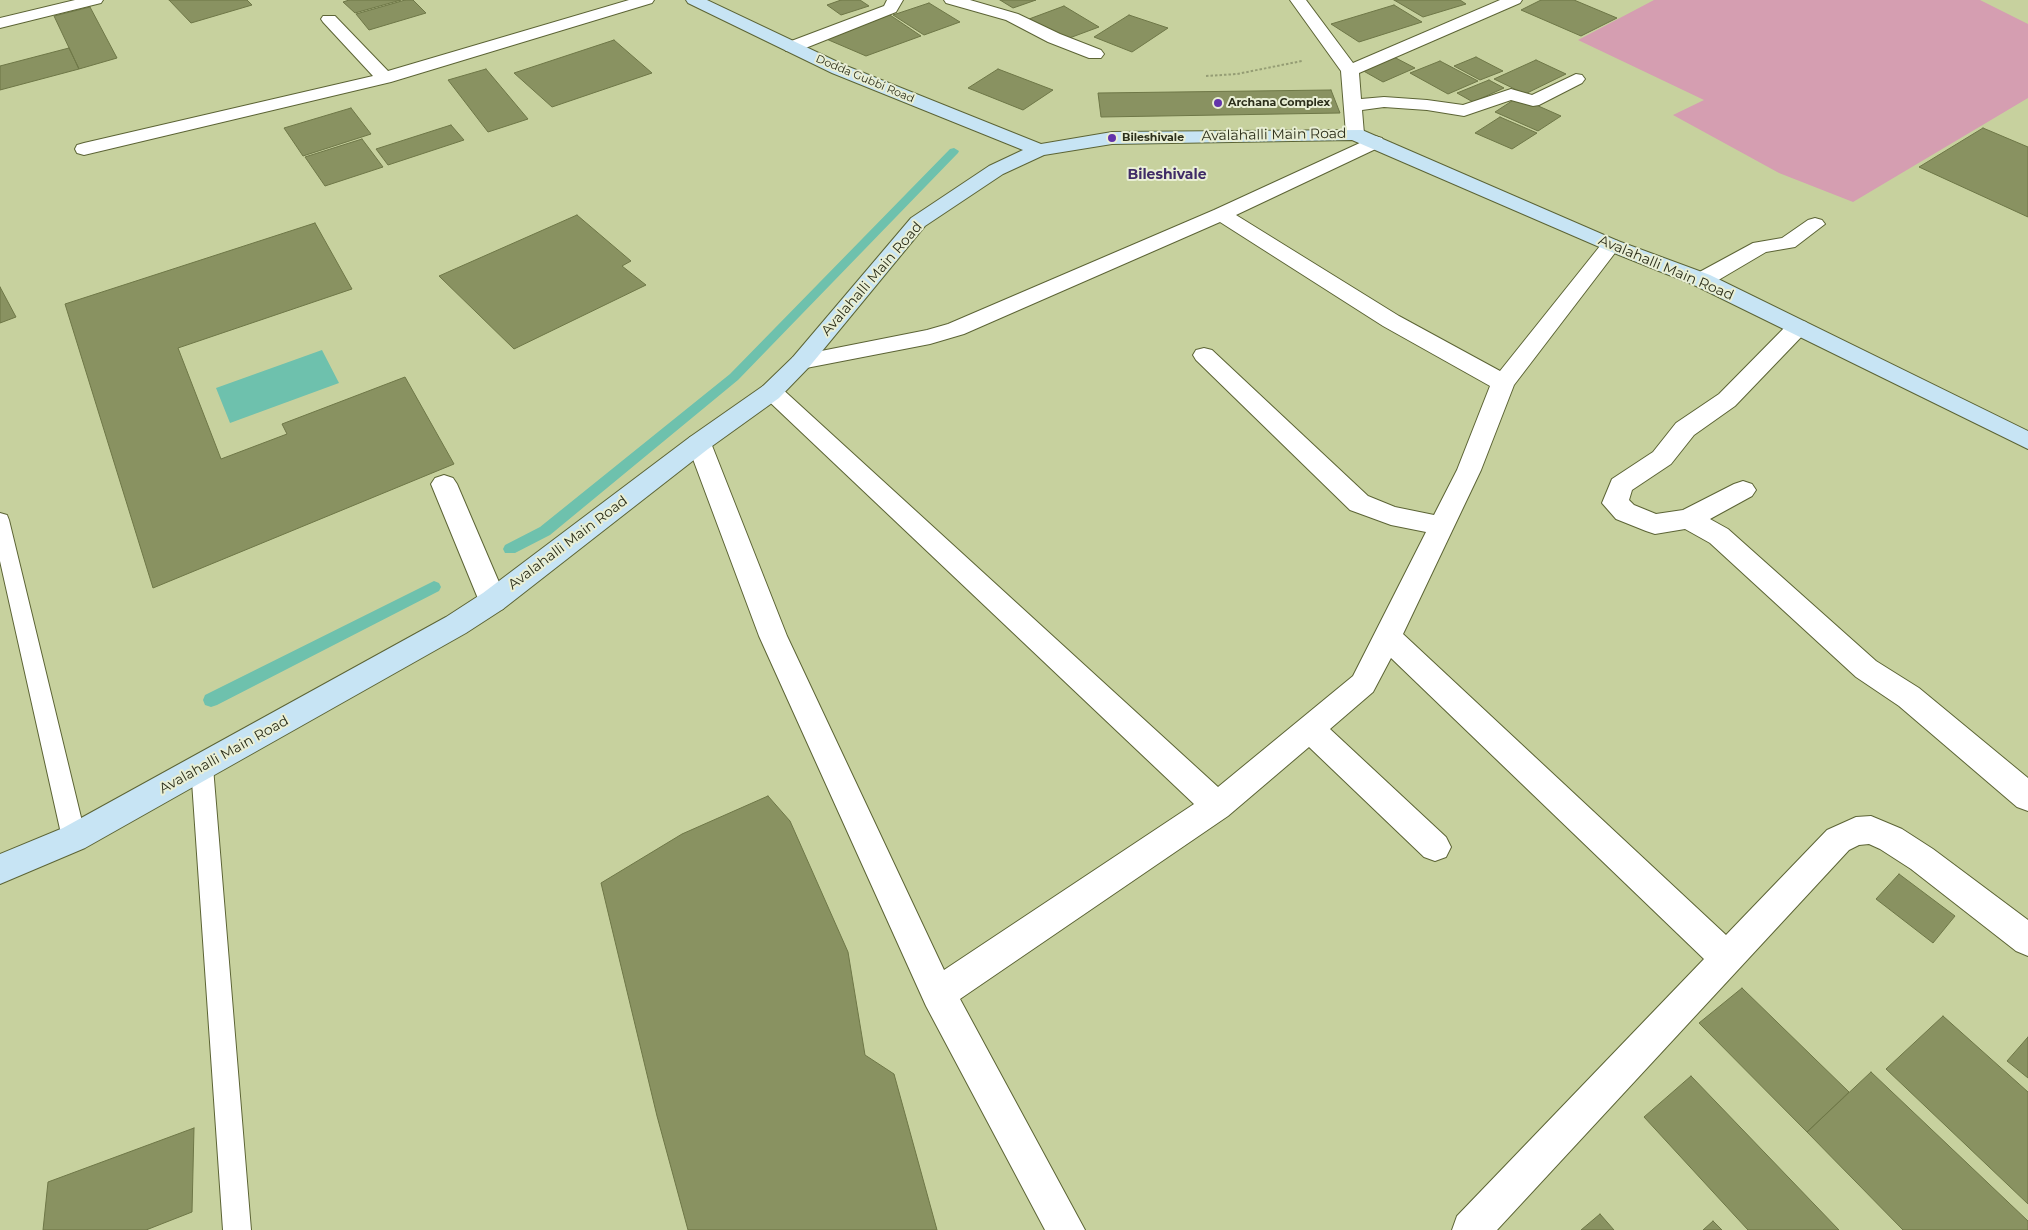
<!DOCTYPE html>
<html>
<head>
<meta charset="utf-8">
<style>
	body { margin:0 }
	canvas { display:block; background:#c7d19e }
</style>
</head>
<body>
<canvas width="2028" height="1230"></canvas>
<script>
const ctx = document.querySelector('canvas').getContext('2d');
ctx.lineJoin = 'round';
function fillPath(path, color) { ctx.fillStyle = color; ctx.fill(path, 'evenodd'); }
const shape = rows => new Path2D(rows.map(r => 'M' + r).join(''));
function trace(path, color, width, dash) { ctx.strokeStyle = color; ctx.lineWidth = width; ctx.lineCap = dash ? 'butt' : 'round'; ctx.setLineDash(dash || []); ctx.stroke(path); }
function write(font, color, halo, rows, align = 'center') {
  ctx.font = font + ' Montserrat,sans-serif'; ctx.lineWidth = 4; ctx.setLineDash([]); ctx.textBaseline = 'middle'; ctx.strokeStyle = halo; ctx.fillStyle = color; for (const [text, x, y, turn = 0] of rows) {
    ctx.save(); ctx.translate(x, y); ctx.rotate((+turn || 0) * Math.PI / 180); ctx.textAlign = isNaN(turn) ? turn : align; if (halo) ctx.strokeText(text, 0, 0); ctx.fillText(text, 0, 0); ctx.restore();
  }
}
const green = shape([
	[1654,0,1980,0,2028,24,2028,98,1853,202,1779,173,1673,115,1704,100,1578,40]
]);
const water = shape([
	[322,350,339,383,230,423,216,388]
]);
const stream = shape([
	[954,148,959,151,958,153,738,380,550,535,515,553,505,553,503,549,505,545,540,527,730,374,950,149,954,148],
	[434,581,439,583,441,587,439,591,217,705,211,707,205,705,203,700,205,695,434,581]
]);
const building = shape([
	[169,0,247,0,252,5,191,23,169,0],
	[349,0,401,0,355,13,343,2,349,0],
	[405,0,413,0,426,13,369,30,356,14,405,0],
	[841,0,860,0,869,6,841,15,827,5,841,0],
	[1000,0,1036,0,1013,8,1000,0],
	[1394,0,1460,0,1466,4,1423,17,1394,0],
	[1541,0,1574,0,1617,18,1581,36,1521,10,1541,0],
	[929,3,960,22,924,35,893,15,929,3],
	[1394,5,1422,22,1359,42,1331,24,1394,5],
	[1064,6,1099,27,1064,40,1029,19,1064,6],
	[90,7,117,58,79,69,54,16,90,7],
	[890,15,921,36,866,56,824,38,890,15],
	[1129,15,1168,28,1132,52,1094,37,1129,15],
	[614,40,652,73,552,107,514,73,614,40],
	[69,48,79,69,0,90,0,66,69,48],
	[1392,56,1415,68,1383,82,1360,69,1392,56],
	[1476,57,1503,71,1480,80,1454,66,1476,57],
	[1536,60,1566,74,1525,94,1494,79,1536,60],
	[1440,61,1478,81,1448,94,1410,73,1440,61],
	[486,69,528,119,488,132,448,80,486,69],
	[998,69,1053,90,1023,110,968,88,998,69],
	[1489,80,1504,88,1473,102,1457,93,1489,80],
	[1331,90,1340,113,1101,117,1098,93,1331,90],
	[1518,97,1561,116,1538,131,1495,112,1518,97],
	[351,108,371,134,303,156,284,128,351,108],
	[1500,117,1537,133,1512,149,1475,133,1500,117],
	[451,125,464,140,388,165,376,149,451,125],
	[1983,128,2028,147,2028,217,1919,167,1983,128],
	[362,139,383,167,325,186,305,157,362,139],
	[577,215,631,261,622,266,646,285,514,349,439,276,577,215],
	[315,223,352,289,178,348,221,459,287,434,282,424,405,377,454,464,153,588,65,304,315,223],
	[0,287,16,317,0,323,0,287],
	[768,796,790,821,848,952,865,1055,894,1074,937,1230,688,1230,657,1116,601,883,682,834,768,796],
	[1899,874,1955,916,1933,943,1876,899,1899,874],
	[1742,988,1849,1092,1807,1132,1699,1023,1742,988],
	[1943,1016,2028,1092,2028,1204,1886,1069,1943,1016],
	[2028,1037,2028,1078,2007,1061,2028,1037],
	[1871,1072,2028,1221,2028,1230,1903,1230,1807,1132,1871,1072],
	[1691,1076,1839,1230,1748,1230,1644,1117,1691,1076],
	[194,1128,192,1212,146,1230,43,1230,48,1182,194,1128],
	[1600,1214,1614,1230,1581,1230,1600,1214],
	[1713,1221,1722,1230,1703,1230,1713,1221]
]);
const path = shape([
	[1206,76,1237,74,1302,61]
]);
const lane = shape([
	[0,513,7,515,9,520,86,838,82,845,74,848,66,845,62,838,0,561,0,513],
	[202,757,210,760,213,767,251,1230,223,1230,191,767,194,760,202,757]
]);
const street = shape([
	[75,0,103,0,101,3,0,28,0,18,75,0],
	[629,0,654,0,652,3,391,82,84,155,77,153,75,149,77,145,84,143,373,76,323,22,321,19,323,16,335,16,388,71,629,0],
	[887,0,903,0,896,12,798,51,786,51,784,47,786,43,884,6,887,0],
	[944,0,970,0,1018,14,1060,34,1101,50,1104,54,1101,58,1089,58,1048,42,1006,20,946,3,944,0],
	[1290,0,1306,0,1353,63,1500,0,1522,0,1520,3,1359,73,1361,99,1384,97,1427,100,1463,105,1511,89,1532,95,1576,74,1582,75,1585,79,1582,83,1539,105,1533,106,1511,100,1464,116,1427,110,1384,107,1362,110,1364,134,1362,138,1355,140,1348,138,1346,134,1341,71,1290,0],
	[1375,136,1382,138,1384,142,1382,146,1236,215,1399,316,1500,371,1604,241,1611,239,1618,241,1621,245,1514,385,1481,470,1403,634,1726,935,1827,830,1856,817,1871,816,1902,829,1933,849,2028,920,2028,956,2016,951,1911,869,1880,849,1869,844,1859,845,1849,850,1497,1230,1452,1230,1457,1216,1704,959,1391,658,1373,692,1330,729,1446,837,1451,847,1446,857,1435,861,1424,857,1309,747,1228,816,960,999,1085,1230,1045,1230,926,1006,759,636,687,443,690,437,699,435,708,437,711,443,787,636,944,970,1194,804,759,392,763,386,771,384,779,386,1218,787,1353,676,1426,532,1391,525,1350,510,1196,360,1193,355,1196,350,1204,348,1212,350,1368,496,1395,507,1434,515,1457,470,1490,386,1383,326,1220,222,964,334,930,344,801,369,793,367,790,362,793,357,801,355,927,330,948,324,1214,210,1375,136],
	[1815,218,1822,220,1825,224,1795,247,1766,252,1710,285,1702,286,1694,285,1691,280,1694,275,1753,243,1782,238,1808,220,1815,218],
	[1798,320,1806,322,1809,327,1806,332,1735,406,1694,435,1671,464,1632,490,1629,500,1634,505,1656,514,1683,510,1734,484,1743,481,1752,484,1756,490,1752,496,1710,519,1728,529,1876,661,1919,688,2028,778,2028,811,2017,807,1899,706,1856,677,1710,543,1685,529,1655,534,1646,531,1616,519,1602,503,1612,479,1653,452,1676,423,1719,394,1790,322,1798,320],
	[444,475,453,478,457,484,507,601,503,609,493,612,483,609,479,601,431,484,435,478,444,475]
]);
const secondary = shape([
	[686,0,707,0,844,65,1041,144,1112,132,1362,130,1618,241,1710,275,2028,431,2028,449,1694,285,1604,249,1352,140,1112,144,1044,155,1003,174,925,226,809,367,779,398,708,449,503,609,466,633,85,848,0,884,0,854,63,828,446,617,483,593,690,437,763,386,793,357,911,218,989,166,1023,150,832,73,688,3,686,0]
]);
const markers = [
	[1218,103,5,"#6334ab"],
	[1112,138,5,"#6334ab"]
];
const farStreetnames = [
	["Dodda Gubbi Road",865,79,23]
];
const farPoinames = [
	["Archana Complex",1228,103],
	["Bileshivale",1122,138]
];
const streetNames = [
	["Avalahalli Main Road",1274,135,-1],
	["Avalahalli Main Road",1666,268,23],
	["Avalahalli Main Road",872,279,-49],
	["Avalahalli Main Road",568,543,-37],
	["Avalahalli Main Road",224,755,-29]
];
const farQuarternames = [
	["Bileshivale",1167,175]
];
fillPath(green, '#d59eb1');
fillPath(water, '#6ec1ad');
fillPath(stream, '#6ec1ad');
fillPath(building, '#899261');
trace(building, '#6e7747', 1);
trace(lane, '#5c6435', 2);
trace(street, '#5c6435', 2);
trace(secondary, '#5c6435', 2);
trace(path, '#959d74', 2, [2.5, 2]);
fillPath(lane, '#fff');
fillPath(street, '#fff');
fillPath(secondary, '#c7e4f4');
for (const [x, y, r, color] of markers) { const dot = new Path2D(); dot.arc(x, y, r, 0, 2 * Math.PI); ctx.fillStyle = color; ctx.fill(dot); trace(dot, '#e9efd5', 2); }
write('11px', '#2c2f1b', '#e9efd5', farStreetnames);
write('bold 11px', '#2c2f1b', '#e9efd5', farPoinames, 'left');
write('14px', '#2c2f1b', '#e9efd5', streetNames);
write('bold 14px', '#402c67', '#e9efd5', farQuarternames);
</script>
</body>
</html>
